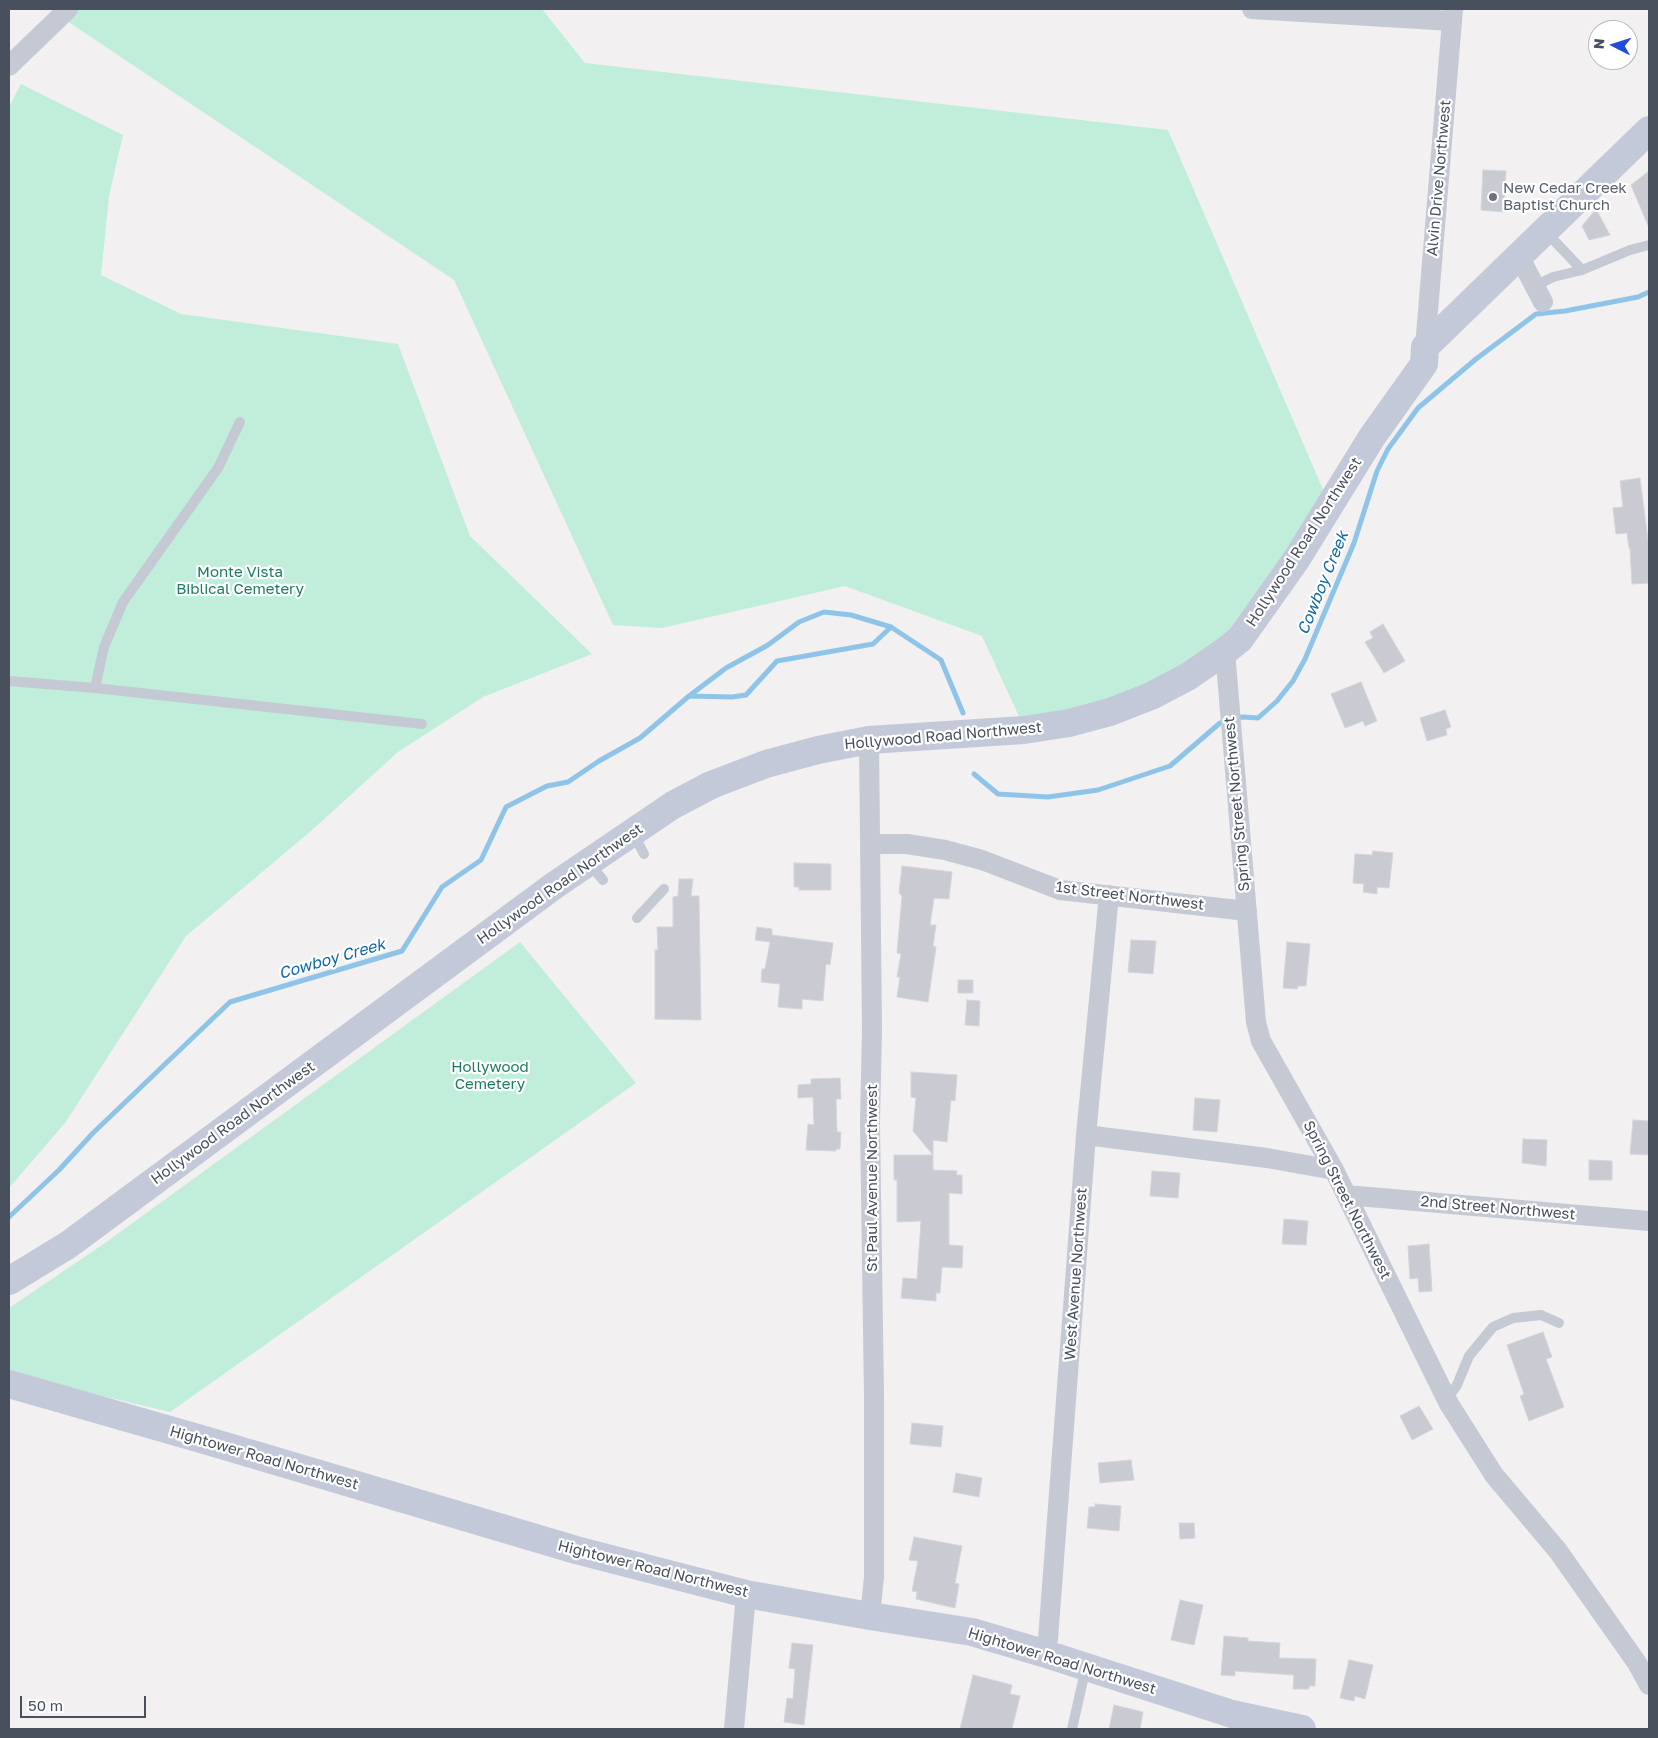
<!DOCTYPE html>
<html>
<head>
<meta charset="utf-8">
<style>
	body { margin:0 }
	#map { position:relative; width:1658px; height:1738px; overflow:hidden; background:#f2f0f0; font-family:"Golos Text",sans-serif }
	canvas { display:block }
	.frame { position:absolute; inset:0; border:10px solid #484f5d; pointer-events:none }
	.north { position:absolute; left:1588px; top:20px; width:50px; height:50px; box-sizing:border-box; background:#fff; border:1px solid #b6b9be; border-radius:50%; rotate:275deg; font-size:14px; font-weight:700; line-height:20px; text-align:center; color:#484f5d }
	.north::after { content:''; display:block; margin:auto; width:18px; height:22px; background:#214cdb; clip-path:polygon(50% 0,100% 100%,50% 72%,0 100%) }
	.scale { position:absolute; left:20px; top:1696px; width:126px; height:22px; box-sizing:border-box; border:2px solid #484f5d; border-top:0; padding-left:6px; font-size:15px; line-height:18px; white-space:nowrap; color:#484f5d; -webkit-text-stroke:4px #fff; paint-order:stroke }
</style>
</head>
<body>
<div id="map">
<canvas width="1658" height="1738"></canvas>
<div class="frame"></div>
<div class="north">N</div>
<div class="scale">50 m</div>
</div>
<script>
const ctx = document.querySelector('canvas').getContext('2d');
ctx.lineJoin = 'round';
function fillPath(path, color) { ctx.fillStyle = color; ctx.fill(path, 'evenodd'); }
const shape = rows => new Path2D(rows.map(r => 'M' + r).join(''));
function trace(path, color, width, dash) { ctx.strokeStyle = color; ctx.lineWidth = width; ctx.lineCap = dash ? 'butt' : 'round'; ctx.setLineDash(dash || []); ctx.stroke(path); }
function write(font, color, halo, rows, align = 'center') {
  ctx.font = font + ' "Golos Text",sans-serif'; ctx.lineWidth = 4.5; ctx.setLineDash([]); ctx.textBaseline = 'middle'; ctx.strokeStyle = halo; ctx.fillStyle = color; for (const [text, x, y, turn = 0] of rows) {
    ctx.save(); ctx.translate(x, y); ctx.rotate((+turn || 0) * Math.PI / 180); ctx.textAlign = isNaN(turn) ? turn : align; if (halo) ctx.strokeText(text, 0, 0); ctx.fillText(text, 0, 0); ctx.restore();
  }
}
const green = shape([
	[74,9,542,9,585,63,1168,130,1334,515,1237,649,1139,698,1023,725,982,636,845,586,662,628,613,625,454,280,64,19],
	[21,84,123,135,109,196,101,275,181,314,398,344,470,536,592,654,483,697,398,752,311,831,186,936,65,1123,9,1188,9,107],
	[520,942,636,1083,170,1412,9,1374,9,1308,105,1243]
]);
const stream = shape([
	[689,696,726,668,768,645,799,622,824,612,851,615,891,627],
	[1236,718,1243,717,1258,718,1277,701,1293,681,1305,659,1354,543,1377,471,1388,449,1418,408,1476,359,1536,314,1565,311,1638,297,1649,292],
	[974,774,998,794,1048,797,1098,790,1170,766,1220,723,1226,721],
	[9,1217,59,1170,93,1133,230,1002,402,951,442,887,481,860,506,807,547,786,568,782,599,761,640,738,689,696,732,697,746,695,777,661,873,644,891,627,941,660,963,713]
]);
const building = shape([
	[1483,170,1506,171,1504,212,1481,210,1483,170],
	[1649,171,1649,228,1631,185,1649,171],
	[1596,209,1610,235,1589,240,1582,226,1596,209],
	[1640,478,1649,548,1649,583,1632,584,1630,548,1629,548,1627,533,1616,534,1613,508,1623,507,1620,481,1640,478],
	[1383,624,1405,661,1384,673,1365,642,1373,638,1370,632,1383,624],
	[1361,682,1377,721,1365,726,1363,721,1345,728,1331,694,1361,682],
	[1445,710,1451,727,1446,729,1447,735,1427,741,1420,718,1445,710],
	[1373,851,1393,853,1389,888,1377,887,1377,894,1363,892,1364,884,1353,883,1355,854,1372,855,1373,851],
	[794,863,831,864,831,890,799,890,799,887,794,887,794,863],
	[902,866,952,872,949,899,934,898,930,925,936,925,933,946,936,947,928,1002,897,997,900,977,897,977,901,954,897,953,902,896,899,893,902,866],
	[679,879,693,879,691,896,699,896,701,1020,655,1019,655,950,658,950,657,927,673,927,673,897,678,896,679,879],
	[757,927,772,929,772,935,833,943,830,965,826,964,823,1001,802,999,802,1009,778,1007,780,984,761,982,762,969,765,969,770,942,755,940,757,927],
	[1131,940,1156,941,1153,974,1128,972,1131,940],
	[1287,942,1310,944,1306,986,1298,986,1297,989,1283,988,1287,942],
	[958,980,973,980,973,993,958,993,958,980],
	[967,1000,980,1001,979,1026,965,1025,967,1000],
	[911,1072,957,1075,955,1101,951,1100,947,1142,933,1140,933,1170,957,1171,956,1175,962,1175,962,1194,949,1193,949,1245,963,1246,962,1268,942,1267,940,1293,936,1293,936,1301,901,1298,903,1278,917,1279,921,1221,897,1222,897,1180,894,1180,894,1155,933,1155,913,1131,916,1098,911,1097,911,1072],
	[840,1078,841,1099,836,1099,837,1132,841,1132,840,1149,836,1149,836,1151,806,1150,808,1124,814,1125,813,1097,798,1098,798,1085,811,1084,811,1079,840,1078],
	[1195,1098,1220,1100,1217,1132,1193,1130,1195,1098],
	[1633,1120,1649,1121,1649,1155,1630,1154,1633,1120],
	[1523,1139,1547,1140,1546,1166,1522,1163,1523,1139],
	[1589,1160,1612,1161,1612,1180,1589,1180,1589,1160],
	[1152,1171,1180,1173,1178,1198,1150,1196,1152,1171],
	[1284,1219,1308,1221,1306,1245,1282,1244,1284,1219],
	[1429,1244,1432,1291,1419,1292,1418,1278,1410,1279,1408,1246,1429,1244],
	[1543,1332,1552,1357,1546,1359,1564,1407,1529,1421,1520,1396,1524,1394,1507,1345,1543,1332],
	[1419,1406,1433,1429,1412,1440,1400,1416,1419,1406],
	[912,1423,943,1426,941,1447,910,1444,912,1423],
	[1131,1460,1134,1480,1100,1483,1098,1463,1131,1460],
	[956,1473,982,1478,979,1497,953,1492,956,1473],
	[1095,1504,1121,1506,1119,1531,1087,1528,1089,1507,1095,1507,1095,1504],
	[1179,1523,1194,1523,1195,1538,1180,1539,1179,1523],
	[914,1537,962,1546,955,1583,959,1584,955,1608,916,1599,917,1592,912,1591,918,1561,909,1560,914,1537],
	[1180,1600,1203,1605,1194,1645,1171,1640,1180,1600],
	[1224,1636,1248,1638,1248,1641,1280,1643,1279,1658,1316,1659,1315,1686,1309,1686,1309,1689,1293,1689,1294,1675,1235,1671,1235,1676,1221,1675,1224,1636],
	[792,1643,813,1645,804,1725,784,1722,787,1698,793,1699,795,1669,789,1668,792,1643],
	[1349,1660,1373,1665,1365,1699,1355,1696,1354,1701,1340,1698,1349,1660],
	[973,1675,1012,1685,1010,1694,1020,1696,1012,1729,960,1729,973,1675],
	[1114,1705,1143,1712,1140,1729,1109,1729,1114,1705]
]);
const lane = shape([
	[1545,231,1582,270],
	[1535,286,1553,277,1582,270,1630,250,1649,245],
	[9,681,95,688,422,724],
	[95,688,104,647,123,602,218,468,240,422],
	[633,833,644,854],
	[589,863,603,880],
	[637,918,664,889],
	[1447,1399,1457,1385,1469,1356,1493,1327,1513,1318,1541,1315,1559,1323],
	[1072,1729,1086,1667]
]);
const street = shape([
	[1252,9,1452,21],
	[9,66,68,9],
	[1519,256,1543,302],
	[1425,347,1453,9],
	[1225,651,1256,1022,1261,1041,1334,1170,1449,1404,1494,1475,1558,1551,1637,1663,1649,1685],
	[869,740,872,1029,870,1122,874,1398,874,1577,870,1616],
	[870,844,907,844,945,850,982,860,1060,890,1247,911],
	[1086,1135,1267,1158,1334,1170],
	[1346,1195,1649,1221],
	[1043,1653,1048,1639,1086,1135,1109,895],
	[734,1729,746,1594]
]);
const secondary = shape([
	[9,1281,68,1245,555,885,673,805,711,785,766,764,818,750,869,740,1024,730,1069,723,1110,712,1151,696,1189,676,1225,651,1240,639,1296,560,1372,437,1424,364,1425,347,1649,130],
	[9,1384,208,1441,576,1550,746,1594,870,1616,972,1632,1043,1653,1232,1714,1302,1729]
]);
const markers = [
	[1493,197,5,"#6b7280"]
];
const streetNames = [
	["Alvin Drive Northwest",1439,178,-85],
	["Hollywood Road Northwest",1304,542,-57],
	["Hollywood Road Northwest",943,736,-5],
	["Spring Street Northwest",1237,804,-95],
	["Hollywood Road Northwest",560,884,-35],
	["1st Street Northwest",1130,896,7],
	["Hollywood Road Northwest",233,1123,-36],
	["St Paul Avenue Northwest",872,1178,-90],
	["Spring Street Northwest",1347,1200,63],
	["2nd Street Northwest",1498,1208,5],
	["West Avenue Northwest",1076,1274,-86],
	["Hightower Road Northwest",264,1458,16],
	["Hightower Road Northwest",653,1569,14],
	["Hightower Road Northwest",1062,1661,17]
];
const worshipNames = [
	["New Cedar Creek",1503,188],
	["Baptist Church",1503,205]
];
const parkNames = [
	["Monte Vista",240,572],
	["Biblical Cemetery",240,589],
	["Hollywood",490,1067],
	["Cemetery",490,1084]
];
const waterNames = [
	["Cowboy Creek",1323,583,-68],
	["Cowboy Creek",332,959,-16]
];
fillPath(green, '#c0eedb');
trace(stream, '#8fc4e9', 5);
fillPath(building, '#cacbd2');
trace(building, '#d4d5db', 1);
trace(lane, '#c4c9d4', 10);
trace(street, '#c4c9d4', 20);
trace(secondary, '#c3c9d8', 28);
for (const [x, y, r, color] of markers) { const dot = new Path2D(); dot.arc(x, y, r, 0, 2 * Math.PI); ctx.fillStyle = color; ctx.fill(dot); trace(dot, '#fff', 2); }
write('15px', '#484f5d', '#fff', streetNames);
write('15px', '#5b616d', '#fff', worshipNames, 'left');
write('15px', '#1b7c60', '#fff', parkNames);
write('italic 16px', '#1268a6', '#fff', waterNames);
</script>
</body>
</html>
